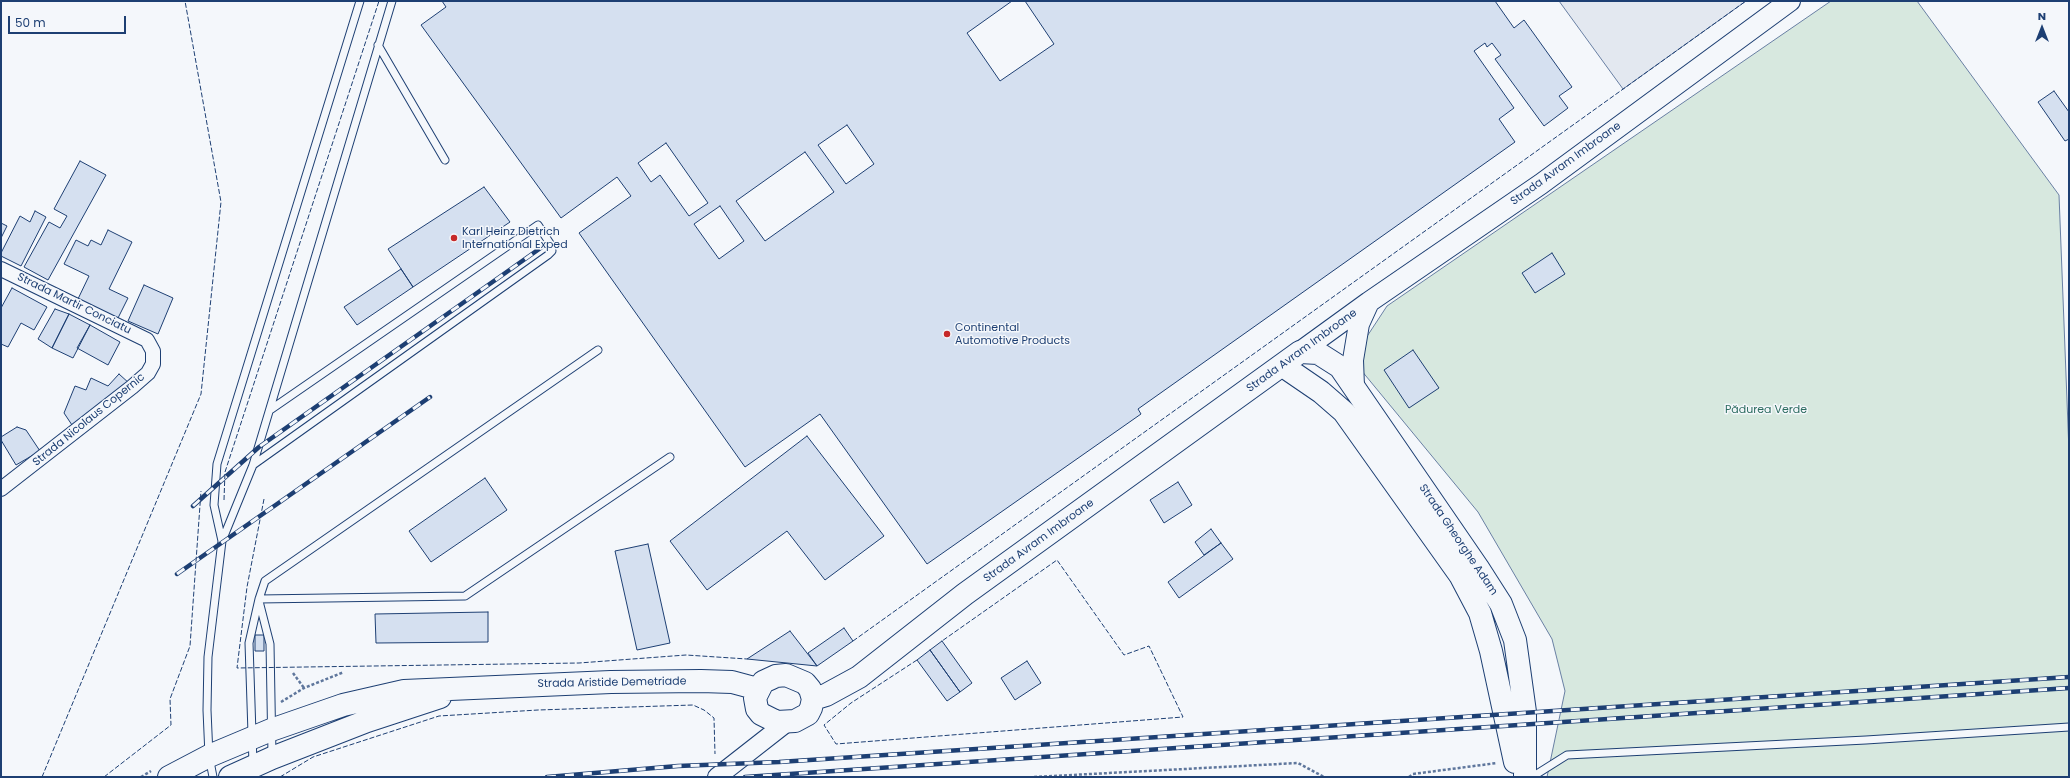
<!DOCTYPE html>
<html>
<head>
<meta charset="utf-8">
<style>
	body { margin:0 }
	#map { position:relative; width:2070px; height:778px; overflow:hidden; background:#f4f7fb; font-family:Poppins,sans-serif }
	canvas { display:block }
	.frame { position:absolute; inset:0; border:2px solid #1d3f73; pointer-events:none }
	.north { position:absolute; left:2022px; top:8px; width:40px; height:40px; -webkit-text-stroke:3px #f4f7fb; paint-order:stroke; rotate:0deg; font-size:11px; font-weight:700; line-height:16px; text-align:center; color:#1d3f73 }
	.north::after { content:''; display:block; margin:auto; width:14px; height:18px; background:#1d3f73; clip-path:polygon(50% 0,100% 100%,50% 72%,0 100%) }
	.scale { position:absolute; left:8px; top:16px; width:118px; height:18px; box-sizing:border-box; border:2px solid #1d3f73; border-top:0; padding-left:5px; font-size:12px; line-height:14px; white-space:nowrap; color:#1d3f73; -webkit-text-stroke:3px #f4f7fb; paint-order:stroke }
</style>
</head>
<body>
<div id="map">
<canvas width="2070" height="778"></canvas>
<div class="frame"></div>
<div class="north">N</div>
<div class="scale">50 m</div>
</div>
<script>
const ctx = document.querySelector('canvas').getContext('2d');
ctx.lineJoin = 'round';
function fillPath(path, color) { ctx.fillStyle = color; ctx.fill(path, 'evenodd'); }
const shape = rows => new Path2D(rows.map(r => 'M' + r).join(''));
function trace(path, color, width, dash) { ctx.strokeStyle = color; ctx.lineWidth = width; ctx.lineCap = dash ? 'butt' : 'round'; ctx.setLineDash(dash || []); ctx.stroke(path); }
function write(font, color, halo, rows, align = 'center') {
  ctx.font = font + ' Poppins,sans-serif'; ctx.lineWidth = 3; ctx.setLineDash([]); ctx.textBaseline = 'middle'; ctx.strokeStyle = halo; ctx.fillStyle = color; for (const [text, x, y, turn = 0] of rows) {
    ctx.save(); ctx.translate(x, y); ctx.rotate((+turn || 0) * Math.PI / 180); ctx.textAlign = isNaN(turn) ? turn : align; if (halo) ctx.strokeText(text, 0, 0); ctx.fillText(text, 0, 0); ctx.restore();
  }
}
const green = shape([
	[1831,1,1917,1,2059,195,2069,452,2069,777,1547,777,1565,691,1552,639,1478,512,1361,370,1362,344,1387,306,1831,1]
]);
const parking = shape([
	[1559,1,1746,1,1623,89,1559,1]
]);
const building = shape([
	[442,1,1012,1,967,33,1000,81,1054,44,1025,1,1495,1,1514,28,1524,20,1572,87,1559,96,1568,108,1544,126,1495,59,1501,55,1492,43,1487,47,1485,43,1474,51,1514,108,1499,119,1515,142,1138,409,1141,414,927,564,820,414,745,467,579,233,631,196,617,177,561,218,421,25,446,7,442,1],
	[847,125,874,164,846,184,818,145,847,125],
	[666,143,708,203,689,216,660,175,651,182,638,163,666,143],
	[805,152,834,192,765,241,736,201,805,152],
	[720,206,744,241,719,259,694,224,720,206],
	[2054,91,2069,112,2069,139,2065,141,2038,102,2054,91],
	[80,161,106,175,48,280,24,267,49,222,60,228,67,216,54,209,80,161],
	[484,187,510,222,413,287,388,249,484,187],
	[35,211,46,217,21,266,1,256,1,253,20,216,30,222,35,211],
	[1,223,7,226,1,238,1,223],
	[108,230,132,242,109,289,128,298,117,320,77,301,89,276,64,264,76,240,88,246,91,240,101,245,108,230],
	[1552,253,1565,274,1535,293,1522,273,1552,253],
	[401,269,413,287,357,325,344,307,401,269],
	[144,285,173,298,158,334,128,321,144,285],
	[12,288,47,307,34,330,21,323,8,347,1,344,1,308,12,288],
	[55,309,69,314,52,348,38,339,55,309],
	[69,314,90,325,73,358,52,348,69,314],
	[90,325,120,342,108,365,77,348,90,325],
	[1413,350,1439,388,1409,408,1384,370,1413,350],
	[119,374,130,384,72,425,64,413,75,386,86,390,91,378,108,386,119,374],
	[17,427,26,430,40,451,16,465,1,440,1,437,17,427],
	[807,436,884,536,825,580,787,531,707,590,670,541,807,436],
	[485,478,507,510,431,562,409,531,485,478],
	[1178,482,1192,505,1164,523,1150,500,1178,482],
	[1211,529,1221,543,1204,555,1195,542,1211,529],
	[1221,543,1233,559,1179,598,1168,582,1221,543],
	[648,544,670,643,637,650,615,551,648,544],
	[488,612,488,642,376,643,375,614,488,612],
	[844,628,853,641,817,666,808,653,844,628],
	[790,631,817,666,747,659,790,631],
	[255,635,264,635,264,651,255,651,255,635],
	[942,641,972,683,960,692,930,650,942,641],
	[930,650,960,692,947,701,917,660,930,650],
	[1027,661,1041,683,1015,700,1001,678,1027,661]
]);
const path = shape([
	[293,673,304,688],
	[281,702,304,688,344,672],
	[141,777,151,771],
	[1034,777,1298,763,1324,777],
	[1409,777,1413,774,1497,763]
]);
const service = shape([
	[378,45,445,160],
	[253,465,548,255,552,251,551,245,538,225,270,410],
	[222,541,214,505,217,464,360,1],
	[259,599,465,596,670,457],
	[259,601,270,644,272,755],
	[253,764,249,643,259,599,265,581,598,350],
	[213,777,209,756,207,710,208,657,222,541,253,465,392,1],
	[1532,777,1567,755,1866,740,2069,727]
]);
const minor = shape([
	[1,269,147,340,153,351,153,364,148,373,132,387,1,489]
]);
const tertiary = shape([
	[717,777,786,723]
]);
const secondary = shape([
	[1300,352,1369,302,1541,184,1790,1],
	[1354,387,1353,360,1359,324,1369,302]
]);
const primary = shape([
	[1283,366,1321,392,1344,412,1460,575,1480,613,1491,651,1515,762],
	[786,675,805,683,810,689,813,699,811,708,808,714,795,721,777,722,761,714,757,709,755,698,763,682,776,676,786,675],
	[813,699,826,695,859,677,965,594,1300,352,1318,353,1340,367,1478,568,1501,604,1515,640,1525,712,1525,777],
	[169,777,209,756,271,730,343,705,404,691,611,682,701,681,732,682,758,689],
	[230,777,272,758,367,721,440,697]
]);
const rail = shape([
	[193,506,259,447,542,247],
	[177,574,430,397],
	[547,777,678,766,779,762,2069,677],
	[745,777,2069,688]
]);
const fence = shape([
	[264,499,247,587,237,668,579,663,686,655,747,659],
	[224,500,225,472,379,1],
	[853,641,1746,1],
	[917,660,851,703,824,725,836,744,1183,717,1149,646,1124,655,1057,560,942,641],
	[42,777,201,394,221,202,185,1],
	[104,777,171,725,170,699,190,646,201,491],
	[280,777,313,757,439,716,538,710,693,705,704,710,714,718,715,754]
]);
const markers = [
	[454,238,4,"#c62828"],
	[947,334,4,"#c62828"]
];
const streetNames = [
	["Strada Avram Imbroane",1566,164,-36],
	["Strada Martir Conciatu",74,304,26],
	["Strada Avram Imbroane",1302,351,-36],
	["Strada Nicolaus Copernic",89,420,-39],
	["Strada Gheorghe Adam",1458,540,56],
	["Strada Avram Imbroane",1039,541,-36],
	["Strada Aristide Demetriade",612,683,-1]
];
const poiNames = [
	["Karl Heinz Dietrich",462,232],
	["International Exped",462,245],
	["Continental",955,328],
	["Automotive Products",955,341]
];
const parkNames = [
	["Pădurea Verde",1766,410]
];
fillPath(green, '#d7e8df');
trace(green, '#687fa3', 1);
fillPath(parking, '#e3e8f0');
trace(parking, '#687fa3', 1);
fillPath(building, '#d5e0f0');
trace(building, '#1d3f73', 1);
trace(service, '#1d3f73', 9);
trace(minor, '#1d3f73', 16);
trace(tertiary, '#1d3f73', 20);
trace(secondary, '#1d3f73', 22);
trace(primary, '#1d3f73', 24);
trace(path, '#5e769c', 2.5, [3, 2]);
trace(service, '#f4f7fb', 7);
trace(minor, '#f4f7fb', 14);
trace(tertiary, '#f4f7fb', 18);
trace(secondary, '#f4f7fb', 20);
trace(primary, '#f4f7fb', 22);
trace(rail, '#1d3f73', 4.5);
trace(rail, '#f4f7fb', 3, [9]);
trace(fence, '#1d3f73', 1, [5, 2]);
for (const [x, y, r, color] of markers) { const dot = new Path2D(); dot.arc(x, y, r, 0, 2 * Math.PI); ctx.fillStyle = color; ctx.fill(dot); trace(dot, '#f4f7fb', 1.5); }
write('11px', '#1d3f73', '#f4f7fb', streetNames);
write('11px', '#1d3f73', '#f4f7fb', poiNames, 'left');
write('11px', '#2c6c60', '#f4f7fb', parkNames);
</script>
</body>
</html>
